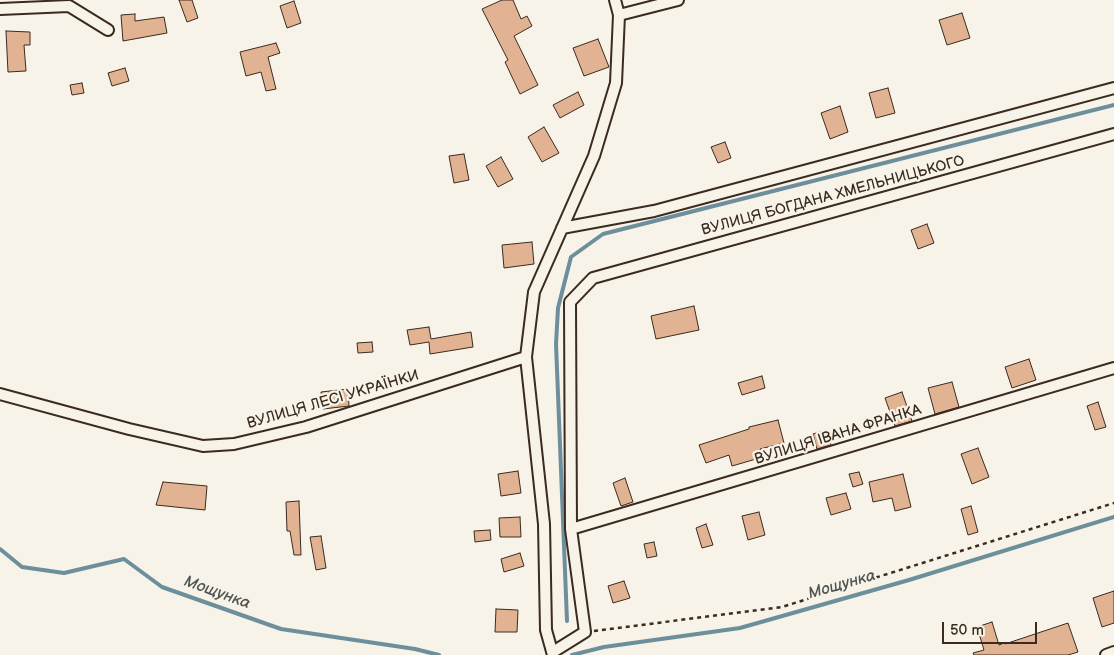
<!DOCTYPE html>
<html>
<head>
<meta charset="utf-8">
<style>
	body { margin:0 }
	#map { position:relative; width:1114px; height:655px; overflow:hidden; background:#f7f3e8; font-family:"Balsamiq Sans",sans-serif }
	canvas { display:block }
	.scale { position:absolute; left:942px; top:622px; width:95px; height:22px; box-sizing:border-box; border:2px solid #3b2a1e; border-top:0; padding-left:6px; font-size:15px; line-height:18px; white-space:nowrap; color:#3b2a1e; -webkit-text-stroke:4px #f7f3e8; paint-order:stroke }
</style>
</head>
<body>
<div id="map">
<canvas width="1114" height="655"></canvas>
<div class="scale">50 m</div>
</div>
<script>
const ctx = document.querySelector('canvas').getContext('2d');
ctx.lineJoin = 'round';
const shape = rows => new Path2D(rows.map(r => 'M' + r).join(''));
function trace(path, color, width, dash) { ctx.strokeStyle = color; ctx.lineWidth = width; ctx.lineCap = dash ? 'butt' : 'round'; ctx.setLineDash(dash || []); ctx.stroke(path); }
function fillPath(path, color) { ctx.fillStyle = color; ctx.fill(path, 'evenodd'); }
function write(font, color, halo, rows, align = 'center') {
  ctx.font = font + ' "Balsamiq Sans",sans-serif'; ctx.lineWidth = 4.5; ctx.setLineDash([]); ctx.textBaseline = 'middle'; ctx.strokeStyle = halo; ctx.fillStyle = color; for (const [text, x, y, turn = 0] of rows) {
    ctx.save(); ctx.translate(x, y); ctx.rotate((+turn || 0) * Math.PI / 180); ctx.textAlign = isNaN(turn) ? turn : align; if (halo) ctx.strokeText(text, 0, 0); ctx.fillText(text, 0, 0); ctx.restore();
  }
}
const stream = shape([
	[0,549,22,567,64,573,124,559,162,587,281,629,415,649,439,655],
	[567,621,556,344,558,308,571,257,603,234,1114,105],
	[572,655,604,647,740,628,909,580,1114,517]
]);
const building = shape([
	[179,0,192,0,198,18,187,22,179,0],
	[502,0,513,0,521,19,527,16,532,26,514,36,538,85,520,94,505,62,508,60,482,9,502,0],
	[294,1,301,23,287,28,280,6,294,1],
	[962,13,970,38,947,45,939,20,962,13],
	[135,14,135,21,164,17,167,33,123,41,121,15,135,14],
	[6,31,30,32,30,45,24,45,26,71,8,72,6,31],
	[598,39,609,67,584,76,573,48,598,39],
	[276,43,280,53,268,57,276,89,266,91,261,72,246,76,240,52,276,43],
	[125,68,129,81,112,86,108,73,125,68],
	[82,83,84,93,72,95,70,85,82,83],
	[888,88,895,113,876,118,869,93,888,88],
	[578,92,584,105,560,118,553,105,578,92],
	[840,106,848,132,830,139,821,113,840,106],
	[544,127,559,153,542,162,528,137,544,127],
	[725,142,731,158,718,163,711,147,725,142],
	[464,154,469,180,454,183,449,156,464,154],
	[501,157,513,179,498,187,486,166,501,157],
	[927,224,934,243,918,249,911,230,927,224],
	[532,242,534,264,504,268,502,245,532,242],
	[694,306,699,330,656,339,651,316,694,306],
	[429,327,431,339,471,332,473,347,430,354,429,342,410,345,407,330,429,327],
	[372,342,373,352,358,353,357,343,372,342],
	[1029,359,1036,380,1012,388,1005,367,1029,359],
	[762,376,765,388,742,395,738,383,762,376],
	[952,382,959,407,935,414,928,388,952,382],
	[348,389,349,406,323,409,321,392,348,389],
	[902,392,912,421,895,426,885,398,902,392],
	[1098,402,1106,427,1095,430,1087,406,1098,402],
	[778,420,784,443,760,449,763,457,732,466,729,455,706,463,699,445,749,429,749,427,778,420],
	[827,430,831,445,817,449,813,434,827,430],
	[978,448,989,477,972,484,961,454,978,448],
	[518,471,521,493,501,496,498,474,518,471],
	[859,472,863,484,853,487,849,474,859,472],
	[903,474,911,507,895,511,892,498,873,502,869,482,903,474],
	[625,478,633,502,621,506,613,483,625,478],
	[163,482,207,486,205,510,156,505,163,482],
	[846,493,851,509,831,515,826,498,846,493],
	[299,501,301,555,294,555,290,531,287,531,286,502,299,501],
	[971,506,978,532,968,535,961,509,971,506],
	[759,512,765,535,748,540,742,516,759,512],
	[520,517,521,537,500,537,499,518,520,517],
	[706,524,713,545,702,548,696,528,706,524],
	[490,530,491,540,475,542,474,531,490,530],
	[321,536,326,568,316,570,310,537,321,536],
	[654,542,657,556,647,558,644,544,654,542],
	[520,553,524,566,504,572,501,559,520,553],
	[624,581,630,598,613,603,608,586,624,581],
	[1114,591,1114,623,1102,627,1093,598,1114,591],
	[496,609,518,610,517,632,495,632,496,609],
	[992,622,999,645,1004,643,1005,644,1068,623,1078,652,1068,655,974,655,973,653,984,650,977,627,992,622]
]);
const path = shape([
	[594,631,782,607,1114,503]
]);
const street = shape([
	[0,9,69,6,108,30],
	[619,15,678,0],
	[562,228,654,211,1114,88],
	[0,394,129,429,203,446,234,444,306,427,526,357],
	[571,529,1114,368],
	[553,652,585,632,571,529,570,302,593,278,1114,134],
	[553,655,546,630,544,524,526,357,534,292,594,156,616,83,619,15,615,0],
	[1106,655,1114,652]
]);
const streetNames = [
	["ВУЛИЦЯ БОГДАНА ХМЕЛЬНИЦЬКОГО",833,196,-15],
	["ВУЛИЦЯ ЛЕСІ УКРАЇНКИ",333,400,-16],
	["ВУЛИЦЯ ІВАНА ФРАНКА",838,435,-17]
];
const waterNames = [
	["Мощунка",842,585,-16],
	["Мощунка",217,593,20]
];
trace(stream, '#6d8f9c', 4);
fillPath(building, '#e2b393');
trace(building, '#3b2a1e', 1);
trace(street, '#3b2a1e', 14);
trace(path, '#3b2a1e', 2.5, [4, 4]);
trace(street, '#f7f3e8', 10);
write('15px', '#3b2a1e', '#f7f3e8', streetNames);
write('italic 16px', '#505452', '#f7f3e8', waterNames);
</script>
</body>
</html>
